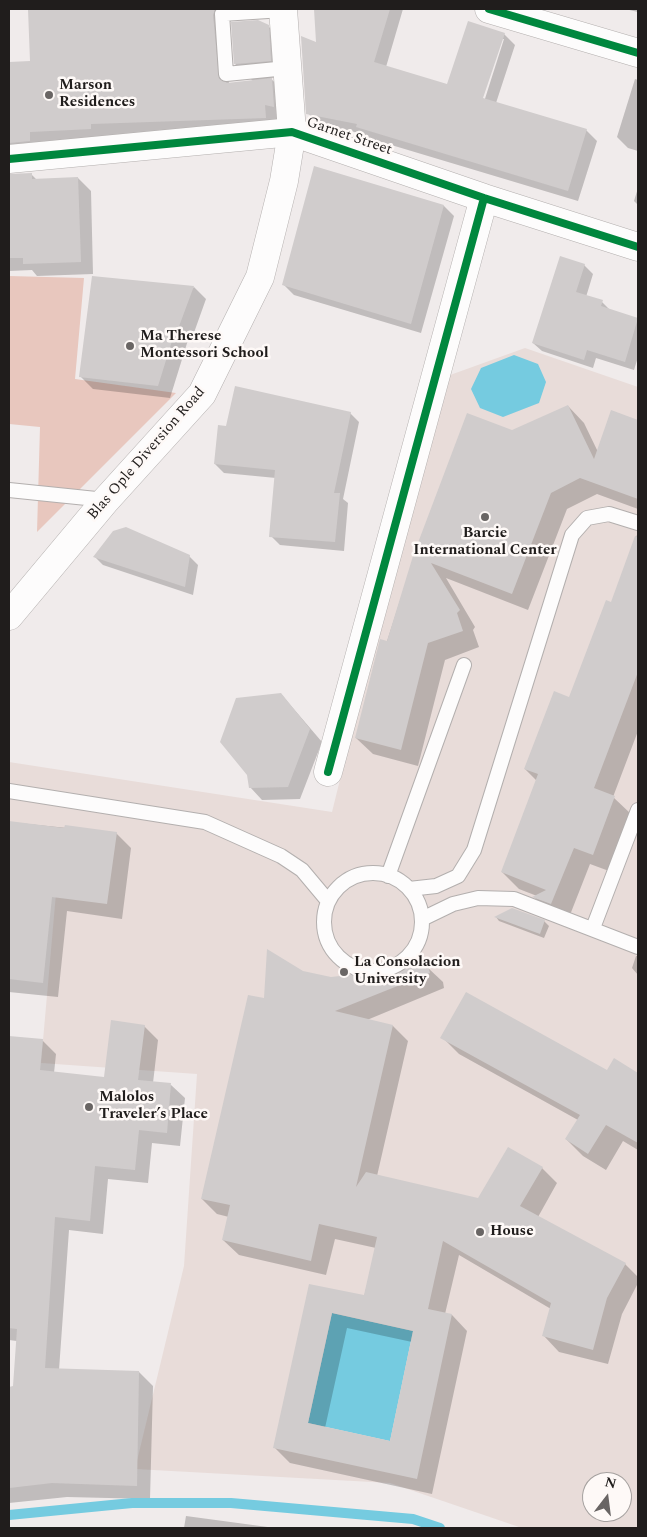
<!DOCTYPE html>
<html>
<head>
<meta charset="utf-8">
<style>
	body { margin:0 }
	#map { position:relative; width:647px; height:1537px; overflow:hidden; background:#f0ebeb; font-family:Spectral,serif }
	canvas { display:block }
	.frame { position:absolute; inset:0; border:10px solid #201d1c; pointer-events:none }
	.north { position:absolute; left:582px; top:1472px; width:50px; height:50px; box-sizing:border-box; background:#fef9f7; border:1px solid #a5a19f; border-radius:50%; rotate:15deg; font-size:14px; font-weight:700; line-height:20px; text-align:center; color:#201d1c }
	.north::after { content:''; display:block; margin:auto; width:18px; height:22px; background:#696564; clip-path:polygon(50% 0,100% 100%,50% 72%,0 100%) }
</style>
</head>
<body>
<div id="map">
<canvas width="647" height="1537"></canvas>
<div class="frame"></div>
<div class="north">N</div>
</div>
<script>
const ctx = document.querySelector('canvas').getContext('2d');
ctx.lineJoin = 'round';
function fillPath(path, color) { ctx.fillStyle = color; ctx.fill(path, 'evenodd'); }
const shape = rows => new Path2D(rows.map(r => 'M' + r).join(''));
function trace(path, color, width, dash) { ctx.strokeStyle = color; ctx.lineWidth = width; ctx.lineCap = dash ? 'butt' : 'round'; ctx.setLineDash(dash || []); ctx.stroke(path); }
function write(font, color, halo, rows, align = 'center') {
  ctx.font = font + ' Spectral,serif'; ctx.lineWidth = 5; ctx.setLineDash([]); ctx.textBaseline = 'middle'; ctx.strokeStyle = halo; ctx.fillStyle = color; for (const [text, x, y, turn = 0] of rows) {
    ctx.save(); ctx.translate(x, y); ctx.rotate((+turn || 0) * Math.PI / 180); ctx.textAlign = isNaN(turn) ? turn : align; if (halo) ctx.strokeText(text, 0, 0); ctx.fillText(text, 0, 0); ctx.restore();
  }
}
const built = shape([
	[525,348,638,387,638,1528,522,1528,390,1483,135,1469,184,1266,197,1074,41,1063,57,882,9,876,9,762,332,812,439,379],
	[592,1482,622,1482,622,1512,592,1512]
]);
const green = shape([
	[9,276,84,278,75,379,176,393,37,532,40,427,9,424]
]);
const water = shape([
	[514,355,538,364,546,382,539,403,503,417,480,408,471,389,481,368],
	[332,1313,413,1331,390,1441,308,1423]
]);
const shadow = shape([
	[29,9,268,9,235,18,226,24,229,84,253,81,235,64,268,26,284,42,286,76,270,78,285,92,278,130,9,164,9,63,32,62],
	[315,9,403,9,386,67,448,85,504,34,515,45,496,103,586,130,597,141,578,201,368,138,364,134,318,124,308,113,317,43],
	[501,39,504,39,483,105,480,104],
	[625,9,638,9,638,12],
	[635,79,638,80,638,151,628,148,617,137],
	[315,168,444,206,454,216,421,333,294,295,284,285],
	[9,174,31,174,37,180,78,178,91,191,93,274,37,276,32,270,9,271],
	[638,188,638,205,634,201],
	[584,265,593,274,586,297,602,302,610,310,638,319,638,357,634,370,596,358,593,368,542,351,533,343],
	[194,287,206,299,191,341,188,340,170,398,93,389,80,376],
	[568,406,584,423,598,452,612,411,638,421,638,509,597,494,567,509,528,610,446,578,475,627,473,630,479,647,445,660,418,766,373,754,356,738,414,557,512,432],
	[350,413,359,422,343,499,348,503,344,551,280,545,271,536,276,478,224,473,215,464,227,427],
	[638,532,638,731,613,797,631,814,609,871,590,864,568,920,550,913,534,897,537,896,519,889,502,872,537,781,525,769,570,699,612,604],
	[94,556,189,556,198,565,193,595,103,565],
	[281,694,322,742,300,799,262,800,250,787],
	[9,822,116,833,131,848,122,919,67,911,58,997,9,992],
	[496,917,544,921,549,926,544,938,499,921],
	[636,956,638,956,638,975,632,968],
	[427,967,443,982,444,988,367,1020,393,1026,408,1041,377,1176,479,1200,542,1168,557,1183,538,1217,625,1264,638,1277,638,1283,622,1314,608,1364,559,1352,544,1336,551,1309,459,1255,445,1314,452,1315,467,1331,432,1494,290,1463,275,1448,310,1285,364,1297,376,1248,335,1239,326,1275,239,1255,223,1240,229,1217,217,1214,202,1199,265,1000,302,972,331,978],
	[347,1328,412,1342,391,1442,325,1428],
	[144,1026,158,1040,153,1083,171,1085,185,1098,180,1146,152,1143,148,1183,108,1179,103,1234,69,1230,59,1370,139,1372,153,1386,150,1499,67,1497,9,1503,9,1388,14,1387,17,1341,9,1340,9,1037,42,1040,56,1054,54,1073,105,1078],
	[442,1037,607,1071,637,1074,638,1150,623,1141,606,1170,583,1156,566,1139,578,1120,459,1054],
	[186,1516,275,1528,184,1528]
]);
const stream = shape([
	[9,1515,132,1503,231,1503,413,1519,440,1528]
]);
const building = shape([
	[28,9,215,9,213,15,219,78,227,83,272,78,274,107,265,105,266,118,91,124,91,129,30,132,30,141,9,143,9,62,30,61],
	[314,9,390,9,374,62,447,84,468,21,505,33,483,98,587,129,568,191,356,127,357,124,306,114,301,36,316,42],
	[258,20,269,25,271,61,234,64,231,22],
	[314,166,444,205,411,324,282,285],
	[32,173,32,179,78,177,81,262,23,264,23,258,9,258,9,174],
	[560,256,585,264,576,292,603,300,601,306,638,318,625,362,587,350,584,360,532,343],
	[92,276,194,286,178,329,176,328,158,386,79,377],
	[235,386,351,412,334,493,340,493,335,542,269,537,275,470,214,464,218,425,226,426],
	[568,405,594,459,611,410,638,420,638,499,580,478,551,493,512,594,431,563,460,610,457,613,463,631,428,643,401,750,355,738,380,639,387,641,413,556,467,413,512,430],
	[126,527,190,555,185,587,93,557,113,531],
	[635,536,638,537,638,672,594,788,615,796,593,855,574,848,551,904,532,897,546,890,501,872,538,774,524,769,554,691,569,697,606,600,611,602],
	[281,693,310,729,288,787,249,788,247,775,220,742,236,698],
	[9,821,64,828,65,825,117,832,107,904,52,897,43,983,9,979],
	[512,908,545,920,540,934,494,917],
	[267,949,303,971,331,977,428,966,430,973,335,1011,393,1025,356,1187,366,1172,478,1198,508,1147,543,1167,520,1206,626,1263,607,1298,593,1350,542,1336,551,1303,443,1241,428,1309,452,1314,417,1479,273,1448,309,1284,364,1295,377,1237,319,1224,311,1261,222,1240,230,1205,201,1199,248,995,264,998],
	[332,1313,413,1331,390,1441,308,1423],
	[466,992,607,1070,614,1058,638,1073,638,1143,606,1125,588,1154,565,1139,580,1115,440,1038],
	[111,1020,145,1025,138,1080,171,1083,167,1133,139,1130,135,1170,95,1166,90,1221,55,1217,45,1368,139,1371,137,1486,52,1483,9,1488,9,1387,13,1386,17,1329,9,1328,9,1036,43,1039,40,1070,104,1077]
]);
const service = shape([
	[283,10,222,14,226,74,287,68],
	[9,490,106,500],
	[9,791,205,822,281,856,302,870,328,901],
	'324 922a49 49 0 1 1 98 0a49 49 0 1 1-98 0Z',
	[388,876,464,665],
	[409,889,436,886,458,876,474,850,572,535,587,518,609,514,638,523],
	[422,919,453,904,478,898,514,899,638,947],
	[593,928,638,810]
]);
const minor = shape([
	[489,9,638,53],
	[9,159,292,132,484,198,638,247],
	[328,772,484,198]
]);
const secondary = shape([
	[9,616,106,500,202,394,260,277,284,181,292,132,283,9]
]);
const cycleway = shape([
	[489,9,638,53],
	[9,159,292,132,484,198,638,247],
	[328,772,484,198]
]);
const markers = [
	[49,95,5,"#696564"],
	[130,346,5,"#696564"],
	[485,517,5,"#696564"],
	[344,972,5,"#696564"],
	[89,1107,5,"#696564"],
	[480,1232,5,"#696564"]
];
const poiNames = [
	["Marson",59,86],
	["Residences",59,103],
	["Ma Therese",140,337],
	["Montessori School",140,354],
	["Barcie",485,534,"center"],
	["International Center",485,551,"center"],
	["La Consolacion",354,963],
	["University",354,980],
	["Malolos",99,1098],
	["Traveler’s Place",99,1115],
	["House",490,1232]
];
const streetNames = [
	["Garnet Street",349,137,19],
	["Blas Ople Diversion Road",147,454,-49]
];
fillPath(built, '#e8dcd9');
fillPath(green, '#e8c7be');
fillPath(water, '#75cbe0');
fillPath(shadow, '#0003');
trace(stream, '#75cbe0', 10);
fillPath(building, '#d0cccc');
trace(service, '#b3afae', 16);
trace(minor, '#b3afae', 29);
trace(secondary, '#b3afae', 29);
trace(service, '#fdfcfc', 14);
trace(minor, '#fdfcfc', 28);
trace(secondary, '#fdfcfc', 28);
trace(cycleway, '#00873e', 8);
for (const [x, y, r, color] of markers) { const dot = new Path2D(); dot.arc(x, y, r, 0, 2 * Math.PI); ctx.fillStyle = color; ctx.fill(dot); trace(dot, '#fef9f7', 2); }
write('bold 15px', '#201d1c', '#fef9f7', poiNames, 'left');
write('15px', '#201d1c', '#fef9f7', streetNames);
</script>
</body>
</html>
